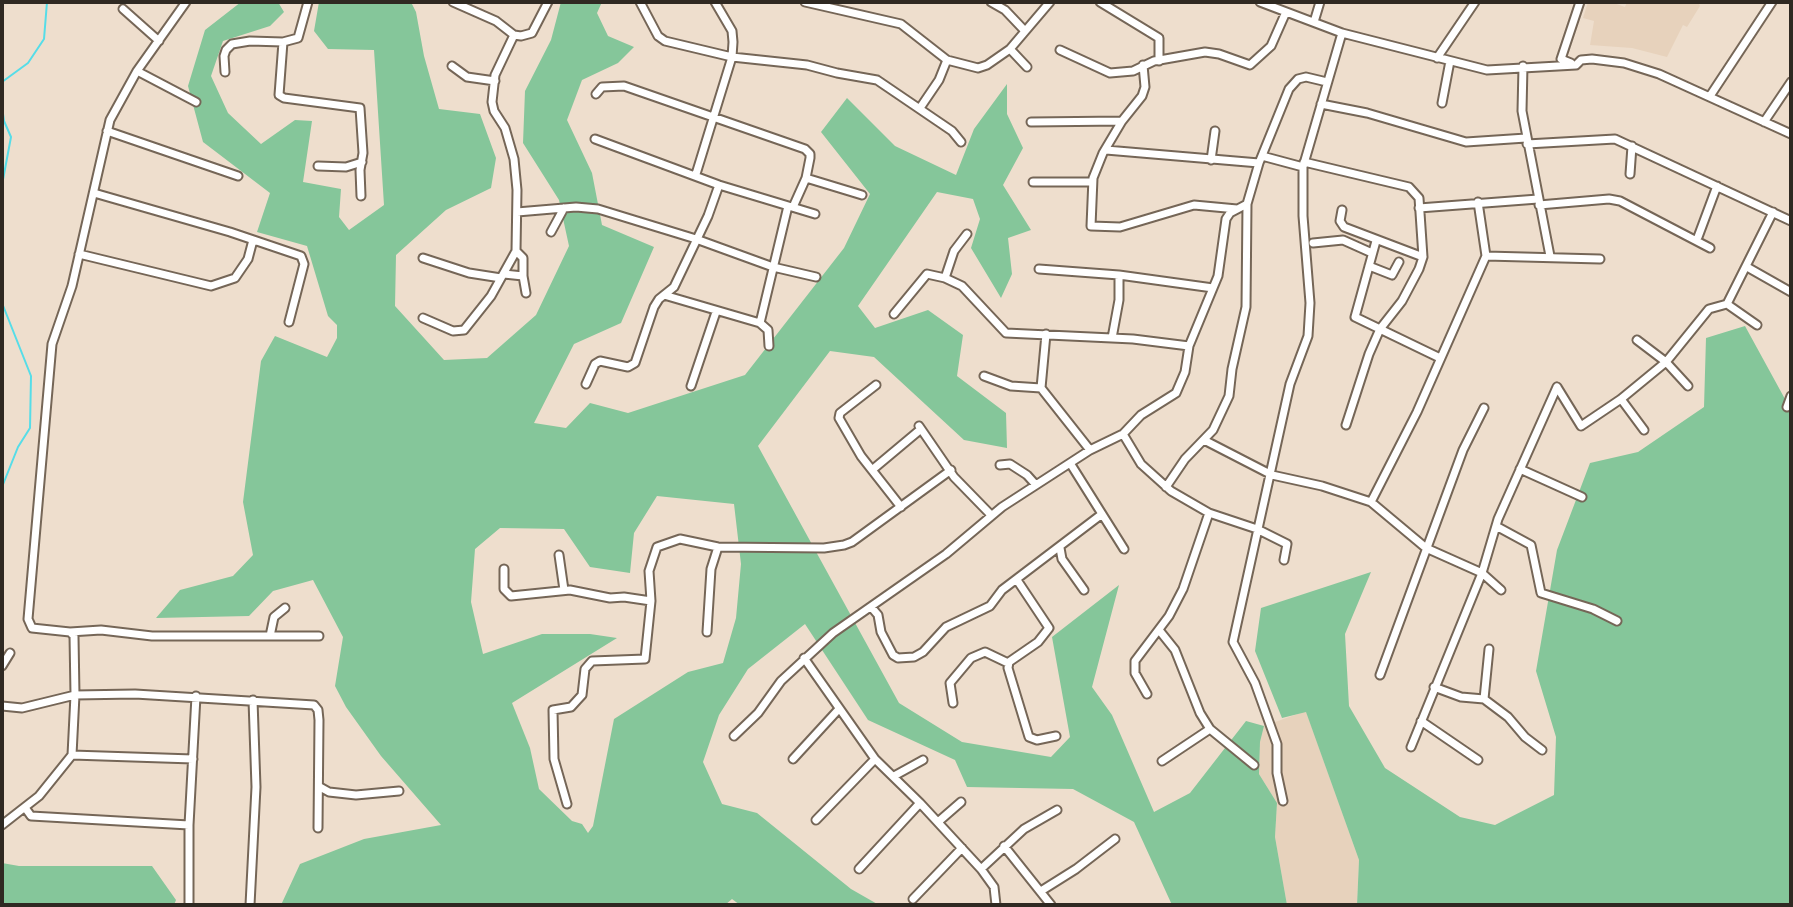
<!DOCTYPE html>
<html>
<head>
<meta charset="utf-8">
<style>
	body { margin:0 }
	#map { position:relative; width:1793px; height:907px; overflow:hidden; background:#eedecd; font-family:Bitter,serif }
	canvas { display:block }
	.frame { position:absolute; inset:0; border:4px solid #2f2922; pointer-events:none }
</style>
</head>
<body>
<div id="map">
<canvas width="1793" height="907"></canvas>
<div class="frame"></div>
</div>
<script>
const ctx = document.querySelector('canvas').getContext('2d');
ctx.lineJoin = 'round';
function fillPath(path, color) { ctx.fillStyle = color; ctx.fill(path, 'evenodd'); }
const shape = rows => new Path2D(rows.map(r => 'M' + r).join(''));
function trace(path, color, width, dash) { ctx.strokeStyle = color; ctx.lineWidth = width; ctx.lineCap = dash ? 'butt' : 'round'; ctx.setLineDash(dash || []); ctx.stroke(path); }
const built = shape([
	[1588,2,1611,2,1625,7,1627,2,1698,2,1700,6,1687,27,1683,25,1667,57,1632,48,1590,45,1594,21,1583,18],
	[1306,711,1359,860,1357,905,1287,905,1275,837,1277,803,1259,774,1260,742,1264,726]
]);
const green = shape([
	[241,2,278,2,284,12,270,26,223,41,211,76,228,113,261,144,295,120,312,121,303,182,341,189,339,217,349,230,384,205,374,50,328,49,314,31,319,2,411,2,416,12,424,56,439,109,480,114,496,158,491,188,446,210,396,255,395,306,444,360,487,358,536,315,569,246,559,200,523,143,525,91,551,40,561,2,602,2,597,13,608,36,634,47,618,63,582,80,567,120,592,173,602,225,654,247,621,323,574,344,534,423,566,428,590,403,628,413,745,375,844,248,870,194,821,132,847,98,895,146,956,175,974,129,1007,84,1007,114,1023,148,1003,185,1031,230,1008,238,1012,274,1001,298,971,248,980,219,973,199,937,192,858,306,875,328,928,310,963,335,957,376,1006,413,1007,448,964,440,874,357,830,351,758,446,899,703,962,742,1051,757,1070,737,1052,637,1119,585,1092,687,1112,715,1154,812,1190,793,1246,721,1264,726,1260,742,1259,774,1277,803,1275,837,1287,905,1172,905,1134,822,1073,789,967,787,955,760,868,720,805,624,748,669,719,715,703,762,722,804,757,813,851,889,879,905,740,905,732,899,725,905,281,905,300,864,364,839,441,825,381,756,346,707,335,686,343,637,313,580,273,591,249,616,156,618,180,590,233,576,253,555,243,502,261,361,275,336,327,357,337,338,337,325,328,316,307,246,257,232,270,193,203,142,188,86,205,30],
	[657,496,734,504,741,564,736,618,723,663,688,672,614,719,593,826,588,833,582,824,572,821,539,789,530,748,512,703,617,638,590,634,542,634,483,654,471,602,475,549,500,528,564,529,590,567,630,573,634,533],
	[1745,326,1791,410,1791,905,1357,905,1359,860,1306,712,1282,718,1255,651,1261,608,1371,572,1345,634,1349,706,1385,768,1460,817,1495,825,1554,795,1556,737,1536,671,1557,550,1590,463,1638,452,1704,407,1706,338],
	[2,863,19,866,152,866,176,900,174,905,2,905]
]);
const stream = shape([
	[2,82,28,63,44,39,47,2],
	[2,107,4,121,11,137,2,185],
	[2,303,31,376,30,428,18,447,2,487]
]);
const minor = shape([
	[308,2,298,38,283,42,279,95,284,98,360,108,363,153,360,170,361,196],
	[453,2,496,21,514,35,521,36,532,33,548,2],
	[640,2,658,36,665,41,732,57,807,65,837,73,877,80,952,131,961,142],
	[805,2,901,24,947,60,978,68,987,65,1010,49,1050,2],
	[991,2,1005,10,1025,31],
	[1100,2,1159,38,1159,61],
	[1260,2,1342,33,1487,70,1576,65,1581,60,1592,59,1624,63,1659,74,1791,134],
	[123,9,159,41],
	[1314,22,1320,2],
	[1010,49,1027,67],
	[1060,50,1110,73,1133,71,1154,61,1205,52,1219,54,1250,65,1271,46,1286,12],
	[1437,58,1475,2],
	[1571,63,1561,59,1580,2],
	[1143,65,1145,87,1142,96,1122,121,1103,153,1093,178,1091,226,1120,227,1194,205,1237,209],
	[452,66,467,77,495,81],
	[1523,66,1522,111,1550,256],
	[137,71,196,102],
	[225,72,224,56,226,50,232,44,250,41,283,42],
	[596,94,602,87,624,86,805,149,810,154,810,158,806,178,793,207],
	[1710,96,1772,2],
	[1442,103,1450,61],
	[1321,104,1367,113,1466,142,1526,138],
	[920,108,939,80,947,60],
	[1031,122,1122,121],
	[1764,122,1791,82],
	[107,131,238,176],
	[595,139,719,185,815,214],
	[1527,144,1615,139,1791,221],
	[1106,150,1259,163],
	[1262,156,1303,167],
	[1211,160,1215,131],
	[1304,162,1409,187,1419,198,1423,257,1419,269,1402,301,1380,329,1369,354,1346,425],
	[318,166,346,167,362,162],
	[696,174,732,57,733,42,732,31,715,2],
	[1630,174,1632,146],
	[806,178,862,195],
	[1033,182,1092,182],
	[94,193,230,232,301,256,304,264,289,322],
	[1539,205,1609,199,1620,201,1710,248],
	[1419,208,1538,199],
	[1342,210,1340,221,1344,227,1423,257],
	[517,212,576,207,598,209,696,239,773,267,816,277],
	[551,232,564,208],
	[1698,237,1717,186],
	[1376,241,1355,317,1440,358],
	[1313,243,1343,240,1372,253],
	[516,251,523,258,523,276],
	[79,254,211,286,235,278,248,259,253,240],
	[1486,256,1600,259],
	[423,258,469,273,501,278],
	[1369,266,1392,275,1399,262],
	[1747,267,1791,292],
	[1039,269,1119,275,1213,288],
	[504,274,523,276,526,293],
	[945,278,954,251,967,234],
	[664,295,760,323,788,206],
	[1727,304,1757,325],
	[894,314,927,274,945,278,962,286,1006,333,1133,339,1189,346],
	[423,318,453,331,464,330,491,296,516,251,517,190,514,159,505,128,494,111,492,102,495,75,514,35],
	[760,323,768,330,769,346],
	[1046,334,1041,388,1090,450],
	[1112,338,1119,300,1119,275],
	[1637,340,1666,362,1688,386],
	[984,376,1011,386,1041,388],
	[586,384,595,364,600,361,628,367,635,363,654,307,659,299,674,287,708,216,719,185],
	[876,385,840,413,839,418,861,456,901,507],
	[691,386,716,312],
	[1557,387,1581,426,1621,399,1666,362,1709,309,1727,304,1773,212],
	[1621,399,1644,430],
	[1787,407,1791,396],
	[919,426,954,477,991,515],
	[1123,434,1141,464,1171,491,1209,513,1257,529,1287,544,1284,560],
	[1204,440,1272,475,1322,486,1371,502,1426,548,1482,573,1501,590],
	[1070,463,1124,549],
	[1000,465,1010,464,1027,475,1036,485],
	[1520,469,1582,497],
	[872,470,921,429],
	[1166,487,1185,459,1213,430,1229,396,1232,369,1246,307,1247,204],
	[1371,502,1417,412,1486,256,1478,202],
	[1496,526,1531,545,1541,593,1593,609,1617,621],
	[1060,548,1062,559,1084,590],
	[559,555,564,590],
	[504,569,504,589,511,596,570,590,610,598,624,597,651,601],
	[1017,580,1049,628,1038,642,1009,662,1008,668,1029,737,1037,740,1056,736],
	[872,608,878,615,881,632,893,655,898,658,914,657,923,652,946,627,990,606,1002,590,1102,514],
	[1159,630,1175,650,1200,713,1210,729,1254,765],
	[70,632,101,630,152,636,319,636],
	[707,632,711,569,718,547],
	[270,636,274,617,285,608],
	[804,658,875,759,920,803,981,869,994,887,996,905],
	[2,666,10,653],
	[1380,675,1463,450,1484,408],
	[1434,687,1461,697,1484,699,1508,717,1525,737,1542,750],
	[1147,694,1135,673,1135,661,1169,616,1183,589,1209,513],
	[1484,699,1489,649],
	[953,703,950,683,971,658,985,652,1008,663],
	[2,706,22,708,75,695,135,694,314,705,318,710,319,720,318,828],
	[1421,721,1478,760],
	[734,736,758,713,781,681,833,633,946,554,1002,507,1090,450,1123,434,1141,415,1176,393,1185,372,1189,346,1218,276,1226,219,1230,213,1247,204,1259,163,1289,89,1298,79,1306,77,1327,82],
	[1411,747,1482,573,1498,519,1557,387],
	[72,755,193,759],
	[793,759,838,710],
	[1162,761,1210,729],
	[894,776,923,760],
	[320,787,329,792,356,795,399,791],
	[1283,801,1277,773,1277,744,1255,683,1233,642,1290,384,1308,336,1310,303,1303,216,1303,167,1342,33],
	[567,804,554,759,553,710,571,707,582,695,585,669,592,661,645,659,651,601,649,571,657,547,680,539,718,547,824,548,844,545,852,542,951,470],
	[26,809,31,816,189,825],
	[816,820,875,759],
	[938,822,961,802],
	[2,825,39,796,72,755,75,695,74,636,70,632,32,628,28,619,52,344,72,286,110,120,137,71,186,2],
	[1004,846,1051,905],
	[859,869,920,803],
	[981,869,1024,829,1057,810],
	[1041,891,1076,869,1115,839],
	[913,899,962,848],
	[189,905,189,825,196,696],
	[250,905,256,787,253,700]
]);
fillPath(built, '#e7d2bc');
fillPath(green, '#85c69a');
trace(stream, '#56dde8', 2);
trace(minor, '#756657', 11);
trace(minor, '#fff', 7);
</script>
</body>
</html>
